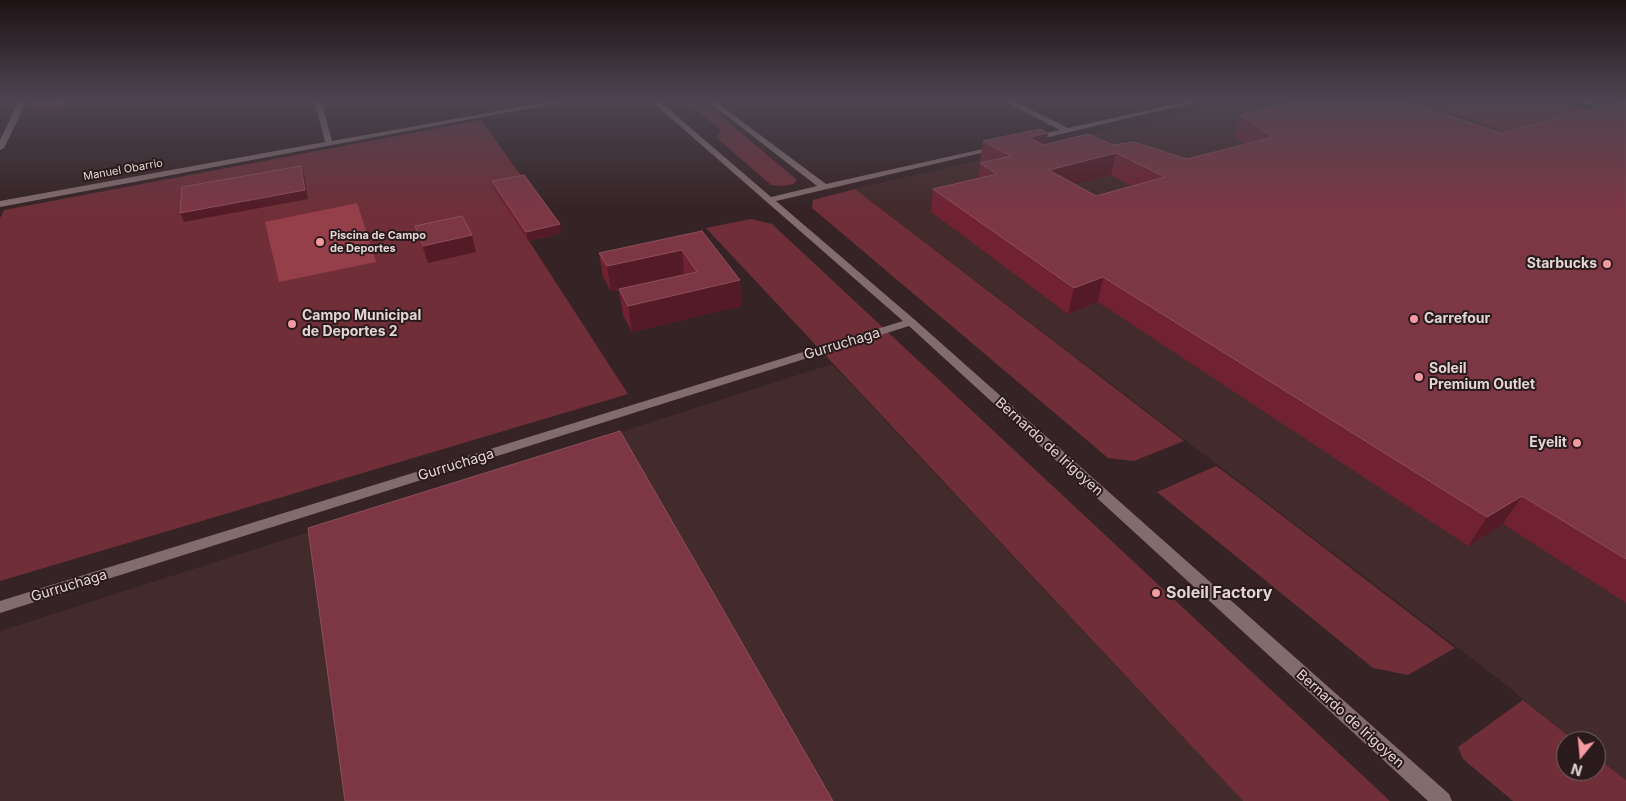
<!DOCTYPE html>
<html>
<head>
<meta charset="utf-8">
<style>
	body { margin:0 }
	#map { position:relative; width:1626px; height:801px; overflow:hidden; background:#362325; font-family:Inter,sans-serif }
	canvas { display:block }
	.north { position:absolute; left:1556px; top:731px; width:50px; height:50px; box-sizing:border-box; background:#2b1a1b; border:1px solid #746565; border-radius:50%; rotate:197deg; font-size:14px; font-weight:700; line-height:20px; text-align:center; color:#e2d5d5 }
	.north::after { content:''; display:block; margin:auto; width:18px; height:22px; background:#f49aa2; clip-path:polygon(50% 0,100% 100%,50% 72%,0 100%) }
</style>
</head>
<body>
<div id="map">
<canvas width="1626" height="801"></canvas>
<div class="north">N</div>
</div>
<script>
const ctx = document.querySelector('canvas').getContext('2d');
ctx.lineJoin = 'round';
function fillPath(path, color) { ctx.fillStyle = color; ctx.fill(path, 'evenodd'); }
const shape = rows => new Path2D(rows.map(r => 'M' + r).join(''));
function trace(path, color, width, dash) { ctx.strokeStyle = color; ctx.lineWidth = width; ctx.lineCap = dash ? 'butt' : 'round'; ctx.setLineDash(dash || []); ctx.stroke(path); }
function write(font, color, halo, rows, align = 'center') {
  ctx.font = font + ' Inter,sans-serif'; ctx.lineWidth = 4; ctx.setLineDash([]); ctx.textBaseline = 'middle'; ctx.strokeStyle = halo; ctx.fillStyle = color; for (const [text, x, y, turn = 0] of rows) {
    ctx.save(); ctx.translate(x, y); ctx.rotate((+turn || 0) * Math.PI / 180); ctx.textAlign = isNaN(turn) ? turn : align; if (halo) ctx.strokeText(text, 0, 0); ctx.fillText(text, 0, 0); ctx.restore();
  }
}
const built = shape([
	[1243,99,1553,99,1626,121,1626,780,1596,757,1596,741,1575,741,1491,673,855,189],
	[832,364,1243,801,0,801,0,631]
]);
const green = shape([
	[671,99,701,99,797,180,794,184,782,186,771,185,716,137,721,130,694,108,675,102],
	[1412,99,1553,99,1608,115,1526,139],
	[481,120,562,233,529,241,628,394,0,581,0,218,4,210],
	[855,189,1184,441,1134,461,1108,458,812,208,813,200],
	[751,219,772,224,1390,801,1243,801,706,228],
	[1216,466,1246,488,1455,648,1408,675,1373,668,1157,492],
	[1523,700,1575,741,1566,741,1566,771,1596,771,1596,757,1626,780,1626,801,1513,801,1463,759,1458,747]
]);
const water = shape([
	[357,203,376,262,279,282,265,222]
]);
const minor = shape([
	[20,99,28,99,4,148,0,150,0,140,20,99],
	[314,99,321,99,332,141,566,99,579,99,0,207,0,201,325,142,314,99],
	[649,99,657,99,771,197,817,186,705,99,712,99,826,184,1001,145,1001,149,998,149,776,201,915,320,1449,794,1452,801,1428,801,909,326,0,613,0,601,903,321,649,99],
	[1000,99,1009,99,1068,128,1198,99,1209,99,1032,141,1029,141,1029,137,1060,130,1000,99],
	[1572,99,1582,99,1626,112,1626,116,1572,99]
]);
const wall = shape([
	[1626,100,1626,603,1503,524,1468,546,1098,302,1068,314,931,212,933,189,978,178,983,141,1048,133,1046,144,1113,145,1187,159,1246,144,1234,136,1240,115,1502,133],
	[1111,175,1132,186,1096,196,1075,184],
	[492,181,562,233,528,241,494,190],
	[415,226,476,252,428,263,420,243],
	[702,231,740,280,741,306,632,332,623,315,619,290,611,291,603,277,599,253]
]);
const shadedWall = shape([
	[67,99,70,99,71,101,70,110,36,115,32,108],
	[1048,133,1044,154,1029,137],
	[1116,153,1111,175,1045,192,1049,170],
	[301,166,304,174,308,199,184,222,180,213],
	[560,224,562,233,528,241,526,232],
	[472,235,476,252,428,263,423,246],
	[682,250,684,275,611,291,607,266],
	[1103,277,1098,302,1068,314,1074,288],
	[740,280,741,306,632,332,628,306],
	[1522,496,1503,524,1468,546,1487,517]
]);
const building = shape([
	[42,99,67,99,67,103,32,108,33,102,42,99],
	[1309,99,1399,99,1502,133,1626,100,1626,559,1522,496,1487,517,1103,277,1074,288,933,189,997,174,980,163,1011,156,983,141,1040,129,1048,133,1029,137,1043,145,1088,134,1113,145,1134,142,1187,159,1273,137,1240,115,1309,99],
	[1116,153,1165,177,1096,196,1049,170,1116,153],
	[301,166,305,190,180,213,182,187,301,166],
	[524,175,560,224,526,232,492,181,524,175],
	[462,216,472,235,423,246,415,226,462,216],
	[702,231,740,280,628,306,619,289,697,272,682,250,607,266,599,253,702,231],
	[620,431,833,801,345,801,308,528,620,431]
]);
const markers = [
	[320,242,5,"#f49aa2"],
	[1607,264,5,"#f49aa2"],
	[1414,319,5,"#f49aa2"],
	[292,324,5,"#f49aa2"],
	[1419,377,5,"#f49aa2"],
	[1577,443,5,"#f49aa2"],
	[1156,593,5,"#f49aa2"]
];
const farStreetnames = [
	["Manuel Obarrio",123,170,-10]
];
const farPoinames = [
	["Piscina de Campo",330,236],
	["de Deportes",330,249]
];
const poiNames = [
	["Starbucks",1597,264,"right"],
	["Campo Municipal",302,316],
	["de Deportes 2",302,332],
	["Carrefour",1424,319],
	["Soleil",1429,369],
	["Premium Outlet",1429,385],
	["Eyelit",1567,443,"right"]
];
const streetNames = [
	["Gurruchaga",842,344,-17],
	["Bernardo de Irigoyen",1049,447,42],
	["Gurruchaga",456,465,-17],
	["Gurruchaga",69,586,-17],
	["Bernardo de Irigoyen",1350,719,42]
];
const nearPoinames = [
	["Soleil Factory",1166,593]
];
fillPath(built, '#432a2b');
fillPath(green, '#702f38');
fillPath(water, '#953f4b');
fillPath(minor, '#836c6e');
fillPath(wall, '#712232');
fillPath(shadedWall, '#541b26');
fillPath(building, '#7d3644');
trace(building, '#8d4f5a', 1);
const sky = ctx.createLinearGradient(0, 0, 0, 211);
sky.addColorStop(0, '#1e1314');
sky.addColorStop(0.47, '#4c4551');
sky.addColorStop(1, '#4c455100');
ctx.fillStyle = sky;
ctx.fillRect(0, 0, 1626, 211);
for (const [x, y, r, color] of markers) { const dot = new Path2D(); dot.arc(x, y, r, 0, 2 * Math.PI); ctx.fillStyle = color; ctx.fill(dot); trace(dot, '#2b1a1b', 2); }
write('11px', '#e2d5d5', '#2b1a1b', farStreetnames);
write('bold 11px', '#e2d5d5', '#2b1a1b', farPoinames, 'left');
write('bold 14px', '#e2d5d5', '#2b1a1b', poiNames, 'left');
write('14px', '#e2d5d5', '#2b1a1b', streetNames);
write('bold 16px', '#e2d5d5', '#2b1a1b', nearPoinames, 'left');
</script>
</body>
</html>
